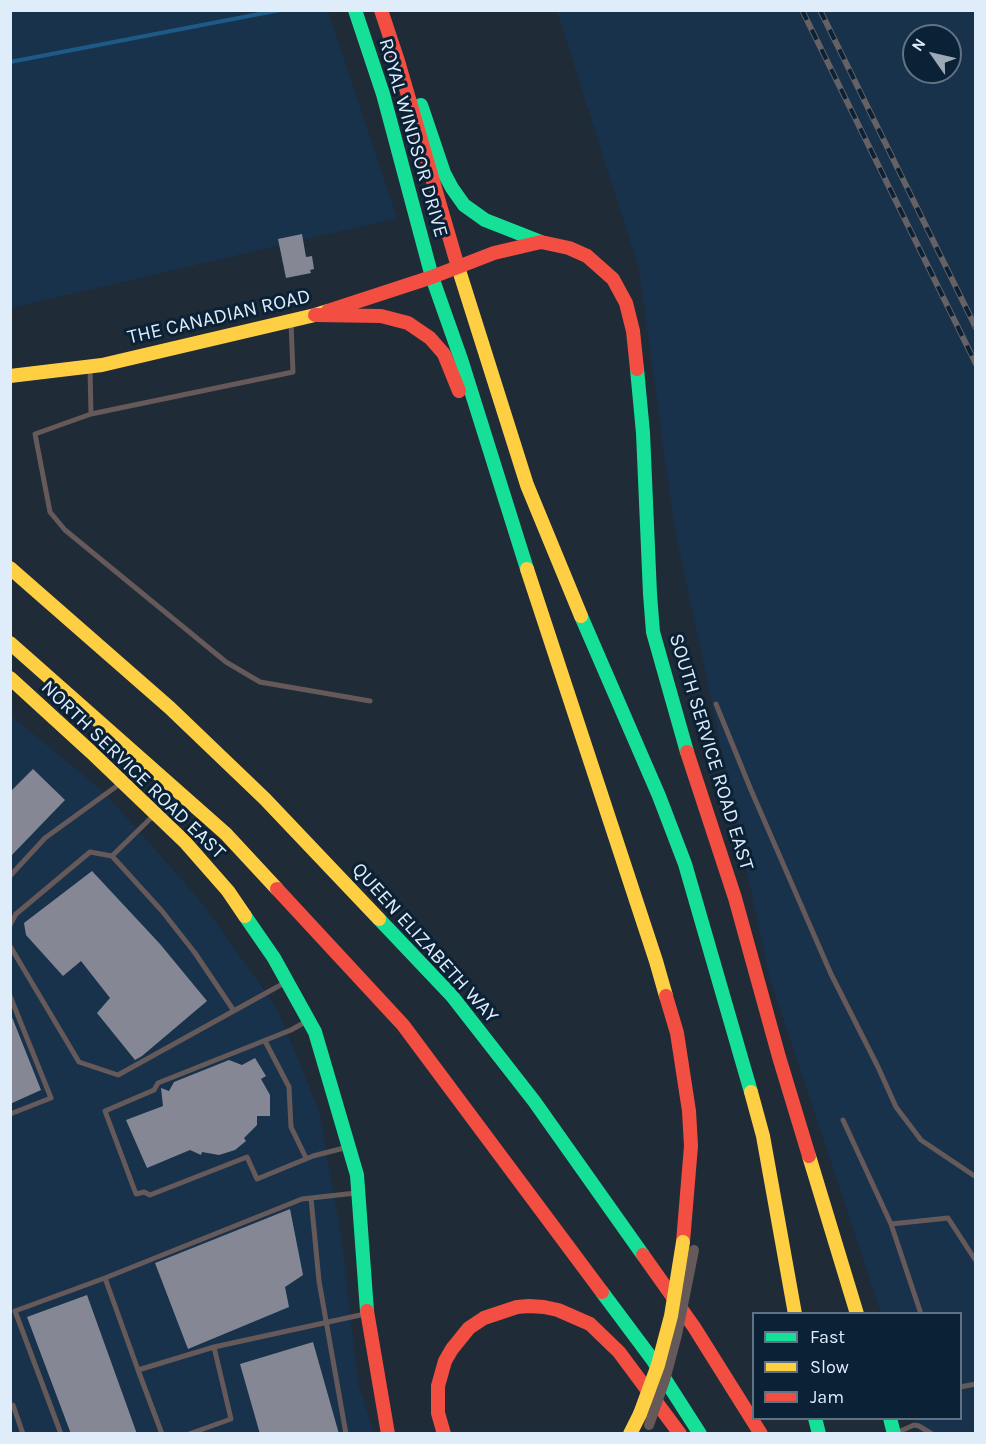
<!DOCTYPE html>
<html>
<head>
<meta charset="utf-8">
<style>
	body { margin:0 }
	#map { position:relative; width:986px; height:1444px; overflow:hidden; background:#1f2b37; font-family:Karla,sans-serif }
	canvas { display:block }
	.frame { position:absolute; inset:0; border:12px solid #dfedfb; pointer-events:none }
	.legend { position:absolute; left:752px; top:1312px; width:210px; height:108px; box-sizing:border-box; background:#0b2136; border:2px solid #607385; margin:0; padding:8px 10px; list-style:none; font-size:18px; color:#dfedfb }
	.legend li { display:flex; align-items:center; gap:12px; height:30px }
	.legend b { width:30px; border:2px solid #607385 }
	.north { position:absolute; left:902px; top:24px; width:60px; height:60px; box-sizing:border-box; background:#0b2136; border:2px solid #607385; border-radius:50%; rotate:304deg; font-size:16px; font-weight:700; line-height:24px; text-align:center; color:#dfedfb }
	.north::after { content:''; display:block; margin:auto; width:21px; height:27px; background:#9ca9b6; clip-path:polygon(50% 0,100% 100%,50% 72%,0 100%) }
</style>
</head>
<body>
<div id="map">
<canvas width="986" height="1444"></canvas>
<div class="frame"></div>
<ul class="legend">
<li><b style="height:8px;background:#16e098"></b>Fast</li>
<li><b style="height:8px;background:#ffcf43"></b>Slow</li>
<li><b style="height:8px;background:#f24e42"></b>Jam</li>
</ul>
<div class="north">N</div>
</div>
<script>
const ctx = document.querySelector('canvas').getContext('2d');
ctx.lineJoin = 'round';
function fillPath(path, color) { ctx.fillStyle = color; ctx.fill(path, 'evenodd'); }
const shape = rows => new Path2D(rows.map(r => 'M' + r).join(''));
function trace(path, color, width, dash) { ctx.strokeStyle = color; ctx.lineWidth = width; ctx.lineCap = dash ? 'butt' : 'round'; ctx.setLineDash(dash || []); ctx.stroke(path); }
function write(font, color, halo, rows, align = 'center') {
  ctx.font = font + ' Karla,sans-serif'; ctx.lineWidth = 6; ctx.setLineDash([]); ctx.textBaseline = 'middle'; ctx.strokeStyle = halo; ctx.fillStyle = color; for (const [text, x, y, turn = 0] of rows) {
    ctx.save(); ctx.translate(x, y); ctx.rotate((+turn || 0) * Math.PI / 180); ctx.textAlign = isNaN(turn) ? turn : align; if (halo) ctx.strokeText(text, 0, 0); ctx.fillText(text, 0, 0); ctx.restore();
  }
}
const built = shape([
	[10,11,328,11,397,218,11,308],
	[557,11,975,11,975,1433,919,1433,915,1419,960,1418,960,1314,881,1313,769,975,674,524,639,269],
	[914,36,950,36,950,72,914,72],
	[10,715,105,793,199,899,277,1008,319,1111,342,1241,358,1383,374,1433,11,1433]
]);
const stream = shape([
	[10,62,280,10]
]);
const building = shape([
	[302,234,306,257,312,256,314,269,310,270,311,273,286,278,278,239],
	[33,769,65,800,10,857,10,792],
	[92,871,160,944,207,1001,142,1056,135,1060,97,1013,110,998,81,961,63,976,26,935,24,923],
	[10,1012,41,1090,10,1104],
	[255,1058,266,1076,261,1079,270,1095,270,1116,257,1116,257,1125,244,1138,246,1141,235,1150,219,1155,202,1152,201,1155,190,1150,147,1168,126,1120,163,1106,161,1088,169,1091,174,1082,229,1060,242,1065],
	[290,1209,303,1275,285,1287,289,1307,188,1349,155,1263],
	[87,1295,137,1434,71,1434,27,1317],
	[313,1342,339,1434,260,1434,240,1364]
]);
const lane = shape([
	[291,322,293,372,91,414,35,434,50,512,65,530,226,662,260,682,370,701],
	[90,368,91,414],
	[716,704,751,790,831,974,878,1067,896,1107,921,1140,976,1177],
	[112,856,162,911,195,953,234,1011],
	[10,876,45,838,121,783],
	[10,925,16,914,90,852,112,856,154,815],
	[10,946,79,1062,118,1075,286,982],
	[10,996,51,1098,10,1114],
	[307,1021,291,1030,158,1083,154,1090,105,1111,136,1194,144,1192,150,1195,247,1157,257,1179,313,1156,348,1147],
	[265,1041,289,1087,291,1127,306,1158],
	[843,1120,891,1224,948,1218,976,1261],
	[311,1198,319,1281,346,1434],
	[891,1224,921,1314],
	[105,1278,138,1370,214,1347,365,1314],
	[138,1370,162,1434],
	[960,1387,976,1384],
	[10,1406,13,1405,23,1434],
	[896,1433,914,1425,919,1426,932,1434],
	[61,1434,15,1311,105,1278,302,1199,356,1193],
	[189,1434,231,1419,214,1347]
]);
const fast = shape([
	[355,10,383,94,432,277],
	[421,105,444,173,452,188,464,205,485,220,541,242],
	[432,277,461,359,527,569],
	[637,369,643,433,650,594,653,632,687,752],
	[581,616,659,796,685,864,751,1092],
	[245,916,274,958,315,1032,357,1175,367,1311],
	[379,919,452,996,534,1101,643,1255],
	[602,1292,652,1359,700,1434],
	[815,1418,819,1434],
	[890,1418,894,1434]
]);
const slow = shape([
	[458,267,527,485,581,616],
	[10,376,102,365,315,315,328,311],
	[10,568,170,708,265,799,379,919],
	[527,569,656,961,666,996],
	[10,643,226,834,277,889],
	[10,678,91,752,185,842,228,891,245,916],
	[751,1092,763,1136,795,1314],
	[809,1156,857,1314],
	[630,1434,640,1414]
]);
const jam = shape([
	[381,10,398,61,458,267],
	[328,311,432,277,494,253,541,242,569,248,587,256,613,279,626,303,633,331,637,369],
	[315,315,381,316,408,323,430,338,444,354,459,391],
	[687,752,735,898,779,1057,809,1156],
	[277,889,403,1025,602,1292],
	[666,996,677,1033,689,1111,691,1146,683,1242],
	[643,1255,694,1327,761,1434],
	[367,1311,388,1434],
	[444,1434,438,1413,438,1386,445,1361,452,1349,469,1328,484,1318,517,1307,529,1306,544,1307,558,1310,590,1324,619,1352,680,1434]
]);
const rail = shape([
	[802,10,976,364],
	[820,10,976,328]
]);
const streetBridge = shape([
	[649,1425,665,1380,677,1335,694,1250]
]);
const slowBridge = shape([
	[640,1414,658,1365,671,1316,683,1242]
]);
const streetNames = [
	["ROYAL WINDSOR DRIVE",413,138,74],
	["THE CANADIAN ROAD",219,317,-13],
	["SOUTH SERVICE ROAD EAST",711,752,73],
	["NORTH SERVICE ROAD EAST",133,770,44],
	["QUEEN ELIZABETH WAY",425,943,48]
];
fillPath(built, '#18324b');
trace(stream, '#1e5a86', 4);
fillPath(building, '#858894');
trace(lane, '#665959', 5);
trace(fast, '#16e098', 14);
trace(slow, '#ffcf43', 14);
trace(jam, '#f24e42', 14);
trace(rail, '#656165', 6);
trace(rail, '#0b2136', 4, [11]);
trace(streetBridge, '#665959', 10);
trace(slowBridge, '#ffcf43', 14);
write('20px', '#dfedfb', '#0b2136', streetNames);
</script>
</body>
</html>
